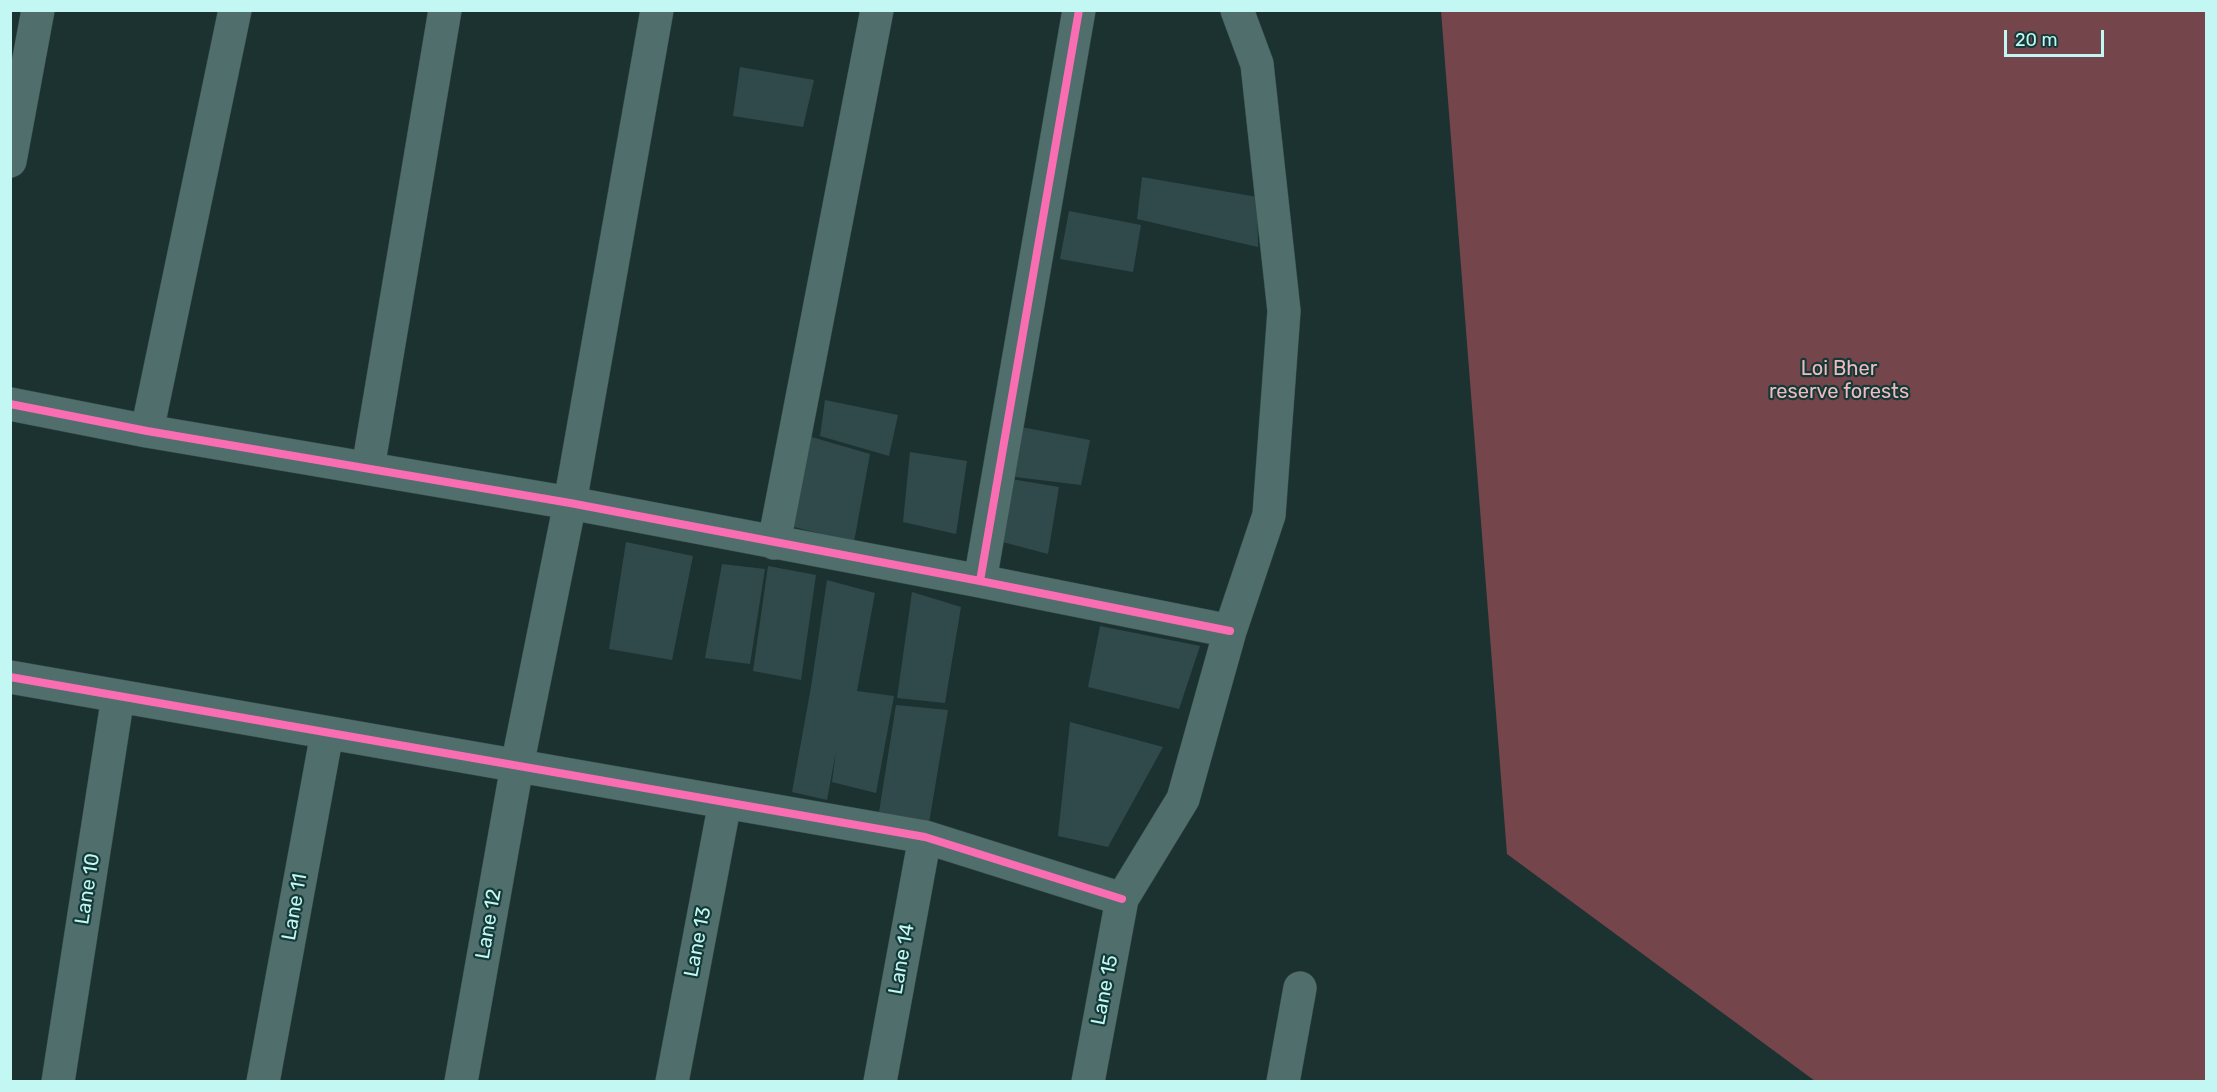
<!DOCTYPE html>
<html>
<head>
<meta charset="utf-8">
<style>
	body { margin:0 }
	#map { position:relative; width:2217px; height:1092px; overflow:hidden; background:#1c3230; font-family:Rubik,sans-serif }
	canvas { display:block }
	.frame { position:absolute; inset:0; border:12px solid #c3f7f4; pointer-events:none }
	.scale { position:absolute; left:2004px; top:30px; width:100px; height:27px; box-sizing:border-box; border:3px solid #c3f7f4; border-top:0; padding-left:8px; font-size:18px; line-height:21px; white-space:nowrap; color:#c3f7f4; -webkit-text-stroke:4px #143a38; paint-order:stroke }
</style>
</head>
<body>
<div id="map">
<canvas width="2217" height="1092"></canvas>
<div class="frame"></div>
<div class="scale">20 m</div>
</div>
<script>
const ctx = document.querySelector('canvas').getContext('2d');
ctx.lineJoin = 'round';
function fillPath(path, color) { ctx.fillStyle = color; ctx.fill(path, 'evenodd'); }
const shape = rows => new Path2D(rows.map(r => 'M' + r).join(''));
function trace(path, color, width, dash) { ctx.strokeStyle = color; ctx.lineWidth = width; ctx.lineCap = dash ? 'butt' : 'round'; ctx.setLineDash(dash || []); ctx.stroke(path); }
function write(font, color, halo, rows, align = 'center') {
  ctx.font = font + ' Rubik,sans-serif'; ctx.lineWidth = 4.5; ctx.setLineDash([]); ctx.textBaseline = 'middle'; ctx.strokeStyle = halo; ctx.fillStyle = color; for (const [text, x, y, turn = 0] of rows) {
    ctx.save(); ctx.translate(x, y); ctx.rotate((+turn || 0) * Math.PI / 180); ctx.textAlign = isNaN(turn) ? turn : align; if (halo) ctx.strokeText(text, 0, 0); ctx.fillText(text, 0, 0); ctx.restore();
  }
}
const green = shape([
	[1441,11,2206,11,2206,1081,1815,1081,1507,854]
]);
const building = shape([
	[740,67,814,80,803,127,733,116],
	[1142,177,1257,197,1258,247,1137,219],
	[1069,211,1141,225,1133,272,1060,259],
	[825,400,898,415,889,456,820,436],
	[1021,427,1090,440,1081,485,1015,477],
	[808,436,870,454,854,542,790,526],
	[910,452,967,461,956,534,903,522],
	[1005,478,1059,487,1048,554,995,540],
	[626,542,693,556,672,660,609,649],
	[722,564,765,569,750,664,705,658],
	[768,566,816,575,801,680,753,671],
	[827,580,875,593,857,691,894,696,876,793,832,782,836,751,827,800,792,792,811,687],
	[912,592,961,607,945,703,897,698],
	[1100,626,1200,646,1179,709,1088,687],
	[896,705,948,710,929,823,879,812],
	[1070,722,1163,747,1108,847,1058,836]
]);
const minor = shape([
	[10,161,38,10],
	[10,404,147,431,570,503,980,581,1230,631],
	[147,431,235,10],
	[368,468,445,10],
	[774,543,877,10],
	[980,581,1079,10],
	[10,677,925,837,1122,899],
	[58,1082,118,696],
	[263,1082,327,733],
	[461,1082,517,766,570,503,657,10],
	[672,1082,725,802],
	[880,1082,925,837],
	[1088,1082,1122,899,1183,799,1230,631,1269,515,1284,311,1257,64,1237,10],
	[1283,1082,1300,988]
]);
const cycleway = shape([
	[10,404,147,431,570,503,980,581,1230,631],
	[980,581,1079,10],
	[10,677,925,837,1122,899]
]);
const parkNames = [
	["Loi Bher",1839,369],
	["reserve forests",1839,392]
];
const streetNames = [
	["Lane 10",88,889,-81],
	["Lane 11",295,907,-80],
	["Lane 12",489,924,-80],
	["Lane 13",698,942,-79],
	["Lane 14",902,959,-80],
	["Lane 15",1105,990,-79]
];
fillPath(green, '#75454c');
fillPath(building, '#304a4b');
trace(minor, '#394e4d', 34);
trace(minor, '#4f6e6c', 33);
trace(cycleway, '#f96db3', 8);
write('20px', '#f1babf', '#143a38', parkNames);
write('20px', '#c3f7f4', '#143a38', streetNames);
</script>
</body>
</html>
